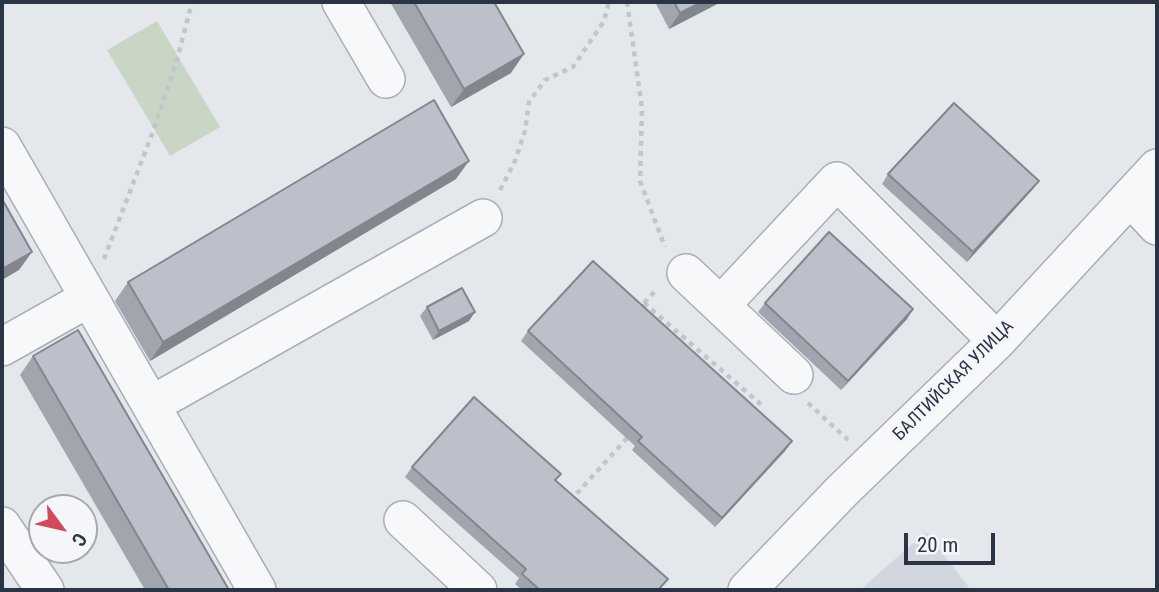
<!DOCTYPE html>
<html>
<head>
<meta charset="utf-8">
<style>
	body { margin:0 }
	#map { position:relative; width:1159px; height:592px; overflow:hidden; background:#e4e7ec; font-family:"Roboto Condensed",sans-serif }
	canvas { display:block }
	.frame { position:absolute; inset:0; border:4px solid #2b3445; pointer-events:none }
	.north { position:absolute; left:28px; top:494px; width:70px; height:70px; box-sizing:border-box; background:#f4f6f9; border:2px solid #a4a8b1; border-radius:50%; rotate:123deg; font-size:19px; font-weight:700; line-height:28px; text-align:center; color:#2b3445 }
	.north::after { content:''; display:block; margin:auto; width:24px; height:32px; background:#d1495b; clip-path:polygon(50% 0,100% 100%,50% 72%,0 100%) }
	.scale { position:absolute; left:904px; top:533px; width:91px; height:32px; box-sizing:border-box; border:4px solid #2b3445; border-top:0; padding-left:9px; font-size:21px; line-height:24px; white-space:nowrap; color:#2b3445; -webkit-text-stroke:5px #f4f6f9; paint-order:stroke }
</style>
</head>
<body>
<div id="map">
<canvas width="1159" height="592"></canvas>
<div class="frame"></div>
<div class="north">С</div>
<div class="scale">20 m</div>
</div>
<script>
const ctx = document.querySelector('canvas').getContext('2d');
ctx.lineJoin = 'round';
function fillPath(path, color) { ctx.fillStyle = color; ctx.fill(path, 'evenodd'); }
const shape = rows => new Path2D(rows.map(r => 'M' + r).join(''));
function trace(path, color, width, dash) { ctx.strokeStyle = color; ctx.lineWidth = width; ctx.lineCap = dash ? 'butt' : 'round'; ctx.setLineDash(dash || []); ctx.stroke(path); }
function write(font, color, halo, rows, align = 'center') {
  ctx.font = font + ' "Roboto Condensed",sans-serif'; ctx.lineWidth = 6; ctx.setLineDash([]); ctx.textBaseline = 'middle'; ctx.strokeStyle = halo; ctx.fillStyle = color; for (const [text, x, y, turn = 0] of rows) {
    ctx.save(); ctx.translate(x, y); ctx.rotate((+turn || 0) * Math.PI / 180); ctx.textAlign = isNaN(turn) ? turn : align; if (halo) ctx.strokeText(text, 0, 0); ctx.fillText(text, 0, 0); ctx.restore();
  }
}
const built = shape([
	[926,532,971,590,860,590]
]);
const green = shape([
	[157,21,220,127,170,156,107,50]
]);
const path = shape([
	[627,2,642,108,640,181,665,247],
	[500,190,515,161,525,131,529,102,545,80,573,67,604,21,609,2],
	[104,259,154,129,178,56,192,2],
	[644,303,765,408],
	[644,303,657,289],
	[808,403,848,440],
	[570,501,630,435]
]);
const minor = shape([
	[341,2,386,79],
	[2,146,257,590],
	[1130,197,1157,226],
	[686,273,794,375],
	[721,305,837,181,997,341],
	[2,347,89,298],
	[151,405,483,218],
	[403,520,478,590],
	[2,526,45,590],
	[747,590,842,491,997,341,1157,168]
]);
const wall = shape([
	[390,2,494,2,511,73,451,107],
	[655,2,721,2,669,29],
	[888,174,1039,181,1032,190,967,262,882,184],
	[456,179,150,361,115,301,128,282],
	[765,303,913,309,907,319,841,390,758,312],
	[427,307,469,321,433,340,420,316],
	[528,331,792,441,785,451,715,527,632,450,635,446,521,341],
	[33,356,229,590,145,590,20,375],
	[412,467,556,481,668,579,659,590,522,590,515,584,519,578,405,477]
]);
const shadedWall = shape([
	[702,2,721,2,669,29,680,13],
	[524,54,511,73,451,107,464,89],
	[469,161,456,179,150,361,163,342],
	[1039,181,1032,190,967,262,973,252],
	[32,252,19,270,2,280,2,269],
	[913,309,907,319,841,390,848,381],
	[475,312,469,321,433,340,439,331],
	[792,441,785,451,715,527,722,518]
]);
const building = shape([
	[414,2,494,2,524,54,464,89,414,2],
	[674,2,702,2,680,13,674,2],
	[434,100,469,161,163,342,128,282,434,100],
	[954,103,1039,181,973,252,888,174,954,103],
	[2,199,32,252,2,269,2,199],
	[829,232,913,309,848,381,765,303,829,232],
	[593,261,792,441,722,518,638,441,642,437,528,331,593,261],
	[462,288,475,312,439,331,427,307,462,288],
	[78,330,229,590,169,590,33,356,78,330],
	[474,397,561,474,555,480,668,579,658,590,540,590,522,574,526,569,412,467,474,397]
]);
const streetNames = [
	["БАЛТИЙСКАЯ УЛИЦА",954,381,-45]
];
fillPath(built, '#d2d6de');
fillPath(green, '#c9d6c5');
trace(minor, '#a9aeb7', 40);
trace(path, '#c2c5cb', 4.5, [5, 5]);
trace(minor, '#f7f8fa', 37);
fillPath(wall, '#a1a5ae');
fillPath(shadedWall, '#83868d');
fillPath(building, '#bbc0ca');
trace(building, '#83868d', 2);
write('18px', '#2b3445', '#f4f6f9', streetNames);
</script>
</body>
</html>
